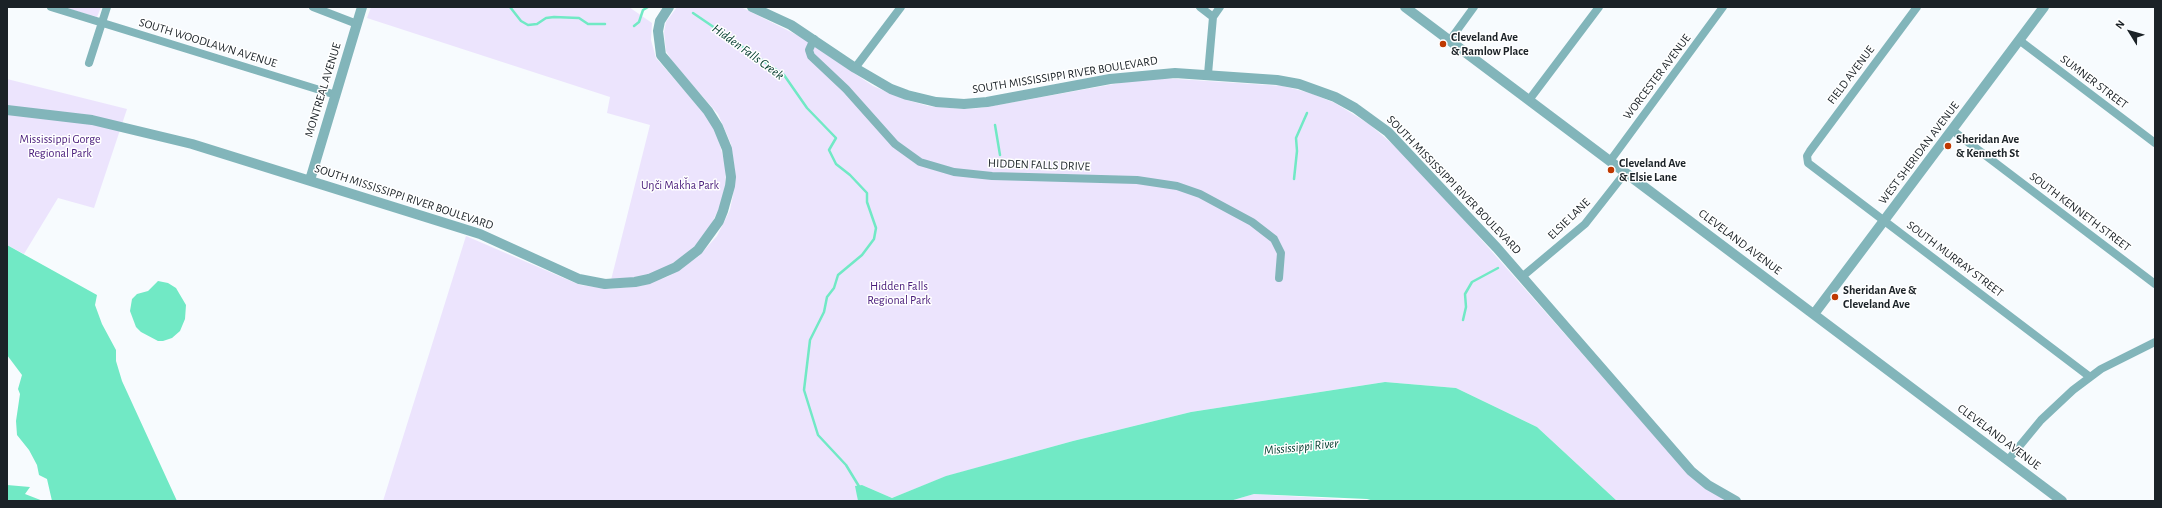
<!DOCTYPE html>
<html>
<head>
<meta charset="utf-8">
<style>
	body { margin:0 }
	#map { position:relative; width:2162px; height:508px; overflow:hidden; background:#f7fbfe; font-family:"Alegreya Sans",sans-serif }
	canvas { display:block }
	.frame { position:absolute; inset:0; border:8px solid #1b2227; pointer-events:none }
	.north { position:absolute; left:2110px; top:12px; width:40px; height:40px; -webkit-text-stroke:3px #fff; paint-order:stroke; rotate:307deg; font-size:11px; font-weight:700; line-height:16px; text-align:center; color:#1b2227 }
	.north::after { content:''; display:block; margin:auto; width:14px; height:18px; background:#1b2227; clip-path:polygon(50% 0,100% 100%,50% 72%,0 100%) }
</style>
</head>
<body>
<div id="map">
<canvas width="2162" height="508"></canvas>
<div class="frame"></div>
<div class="north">N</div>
</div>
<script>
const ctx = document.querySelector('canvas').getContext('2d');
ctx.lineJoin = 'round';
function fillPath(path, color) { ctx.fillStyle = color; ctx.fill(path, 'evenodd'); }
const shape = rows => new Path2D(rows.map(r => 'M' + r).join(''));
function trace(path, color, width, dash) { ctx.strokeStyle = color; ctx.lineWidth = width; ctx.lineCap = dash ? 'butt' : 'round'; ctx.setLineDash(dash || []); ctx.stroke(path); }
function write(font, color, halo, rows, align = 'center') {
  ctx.font = font + ' "Alegreya Sans",sans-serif'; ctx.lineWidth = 3; ctx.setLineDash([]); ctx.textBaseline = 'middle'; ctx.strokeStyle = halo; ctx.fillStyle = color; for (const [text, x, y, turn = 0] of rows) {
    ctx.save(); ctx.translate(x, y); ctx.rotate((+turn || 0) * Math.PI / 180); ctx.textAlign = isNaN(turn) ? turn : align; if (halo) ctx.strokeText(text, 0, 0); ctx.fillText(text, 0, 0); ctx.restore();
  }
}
const green = shape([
	[62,7,101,7,97,17],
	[371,7,629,7,652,23,651,40,656,58,707,116,717,134,726,168,725,187,720,206,710,227,696,245,679,259,662,270,637,278,611,280,650,125,607,113,610,97,367,18],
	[677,7,740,7,745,9,801,37,873,86,904,99,928,106,962,109,981,108,1142,79,1162,78,1283,86,1310,93,1335,103,1369,124,1411,160,1684,469,1729,501,1617,501,1537,427,1456,388,1385,382,1191,412,1073,441,947,476,892,498,862,485,856,487,858,501,383,501,466,236,580,285,610,289,641,286,669,276,699,256,717,236,730,210,733,195,735,172,731,144,718,114,674,64,666,51,664,32,666,22],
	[7,79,127,109,94,208,58,198,24,254,7,245],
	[1254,494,1339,499,1347,501,1230,501]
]);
const water = shape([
	[7,245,97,295,95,305,102,324,116,350,116,361,122,381,177,501,52,501,47,479,39,475,37,465,29,450,17,435,16,421,20,394,18,389,22,375,7,355],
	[158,281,168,283,176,288,186,305,185,319,180,331,172,338,163,341,158,341,141,332,136,327,130,311,132,299,137,294,148,291],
	[1385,382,1456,388,1537,427,1617,501,1374,501,1367,499,1254,494,1230,501,858,501,855,486,862,485,892,498,946,476,1073,441,1191,412],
	[7,485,30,487,25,494,43,501,7,501]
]);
const stream = shape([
	[510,7,521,21,528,25,537,24,546,18,554,17,579,18,588,24,605,24],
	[693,13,784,75,807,108,836,138,829,150,836,164,850,175,867,193,867,202,876,228,874,239,862,255,838,275,834,288,827,297,824,312,810,340,804,390,818,435,846,465,860,488],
	[634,26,639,22,643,10,648,7],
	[995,125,1000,155],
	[1294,179,1297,151,1296,138,1307,113],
	[1463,320,1466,307,1465,294,1472,282,1498,268]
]);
const minor = shape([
	[51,7,336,95],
	[313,7,357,24],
	[1200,7,1213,17],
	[1917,7,1810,151,1807,156,1808,163,2090,377],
	[814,39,809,50,811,56,846,89,895,144,920,162,954,172,992,176,1137,180,1177,186,1200,194,1252,222,1274,239,1281,253,1279,278],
	[1450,40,1474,7],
	[2019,40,2155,143],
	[89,63,107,7],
	[855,68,901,7],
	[1208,74,1213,17,1220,7],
	[1529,100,1599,7],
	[1952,130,2155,284],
	[1610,161,1723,7],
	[1523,276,1585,224,1625,173],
	[2008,460,2041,420,2073,390,2101,369,2155,342]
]);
const tertiary = shape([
	[752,7,791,25,855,68,891,89,907,95,936,102,964,104,987,102,1110,79,1175,73,1277,80,1299,84,1335,97,1355,108,1388,132,1497,248,1691,471,1708,485,1736,501],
	[1405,7,2062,501],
	[7,110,92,120,192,144,480,234,579,279,605,284,635,282,649,279,676,267,698,250,719,221,723,211,730,186,731,177,727,149,718,127,708,111,661,55,658,31,660,21,669,7],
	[310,180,362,7],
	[1814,314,2044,7]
]);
const markers = [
	[1443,44,4,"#bf3800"],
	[1948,146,4,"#bf3800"],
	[1611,170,4,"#bf3800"],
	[1835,297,4,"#bf3800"]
];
const poiNames = [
	["Cleveland Ave",1451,37],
	["& Ramlow Place",1451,51],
	["Sheridan Ave",1956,139],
	["& Kenneth St",1956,153],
	["Cleveland Ave",1619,163],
	["& Elsie Lane",1619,177],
	["Sheridan Ave &",1843,290],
	["Cleveland Ave",1843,304]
];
const streetNames = [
	["SOUTH WOODLAWN AVENUE",208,43,17],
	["SOUTH MISSISSIPPI RIVER BOULEVARD",1065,75,-9],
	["FIELD AVENUE",1851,75,-53],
	["WORCESTER AVENUE",1657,77,-53],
	["SUMNER STREET",2094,82,37],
	["MONTREAL AVENUE",323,90,-73],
	["WEST SHERIDAN AVENUE",1919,153,-53],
	["HIDDEN FALLS DRIVE",1039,165,2],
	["SOUTH MISSISSIPPI RIVER BOULEVARD",1454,185,46],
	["SOUTH MISSISSIPPI RIVER BOULEVARD",404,197,18],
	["SOUTH KENNETH STREET",2080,212,37],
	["ELSIE LANE",1569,219,-44],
	["CLEVELAND AVENUE",1740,242,37],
	["SOUTH MURRAY STREET",1955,259,37],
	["CLEVELAND AVENUE",1999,437,37]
];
const parkNames = [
	["Mississippi Gorge",60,139],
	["Regional Park",60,153],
	["Uŋči Makȟa Park",680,185],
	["Hidden Falls",899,286],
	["Regional Park",899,300]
];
const waterNames = [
	["Hidden Falls Creek",748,52,36],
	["Mississippi River",1301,447,-6]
];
fillPath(green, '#ece4fd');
fillPath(water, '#71e9c5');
trace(stream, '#71e9c5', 2.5);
trace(minor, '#82b5ba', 8);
trace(tertiary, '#82b5ba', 10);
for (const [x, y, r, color] of markers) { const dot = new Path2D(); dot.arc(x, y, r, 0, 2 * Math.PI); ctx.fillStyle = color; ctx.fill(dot); trace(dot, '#fff', 1.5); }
write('bold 12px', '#1b2227', '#fff', poiNames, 'left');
write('12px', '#1b2227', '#fff', streetNames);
write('12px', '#481b7a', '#fff', parkNames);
write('italic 13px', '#084032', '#fff', waterNames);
</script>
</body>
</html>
